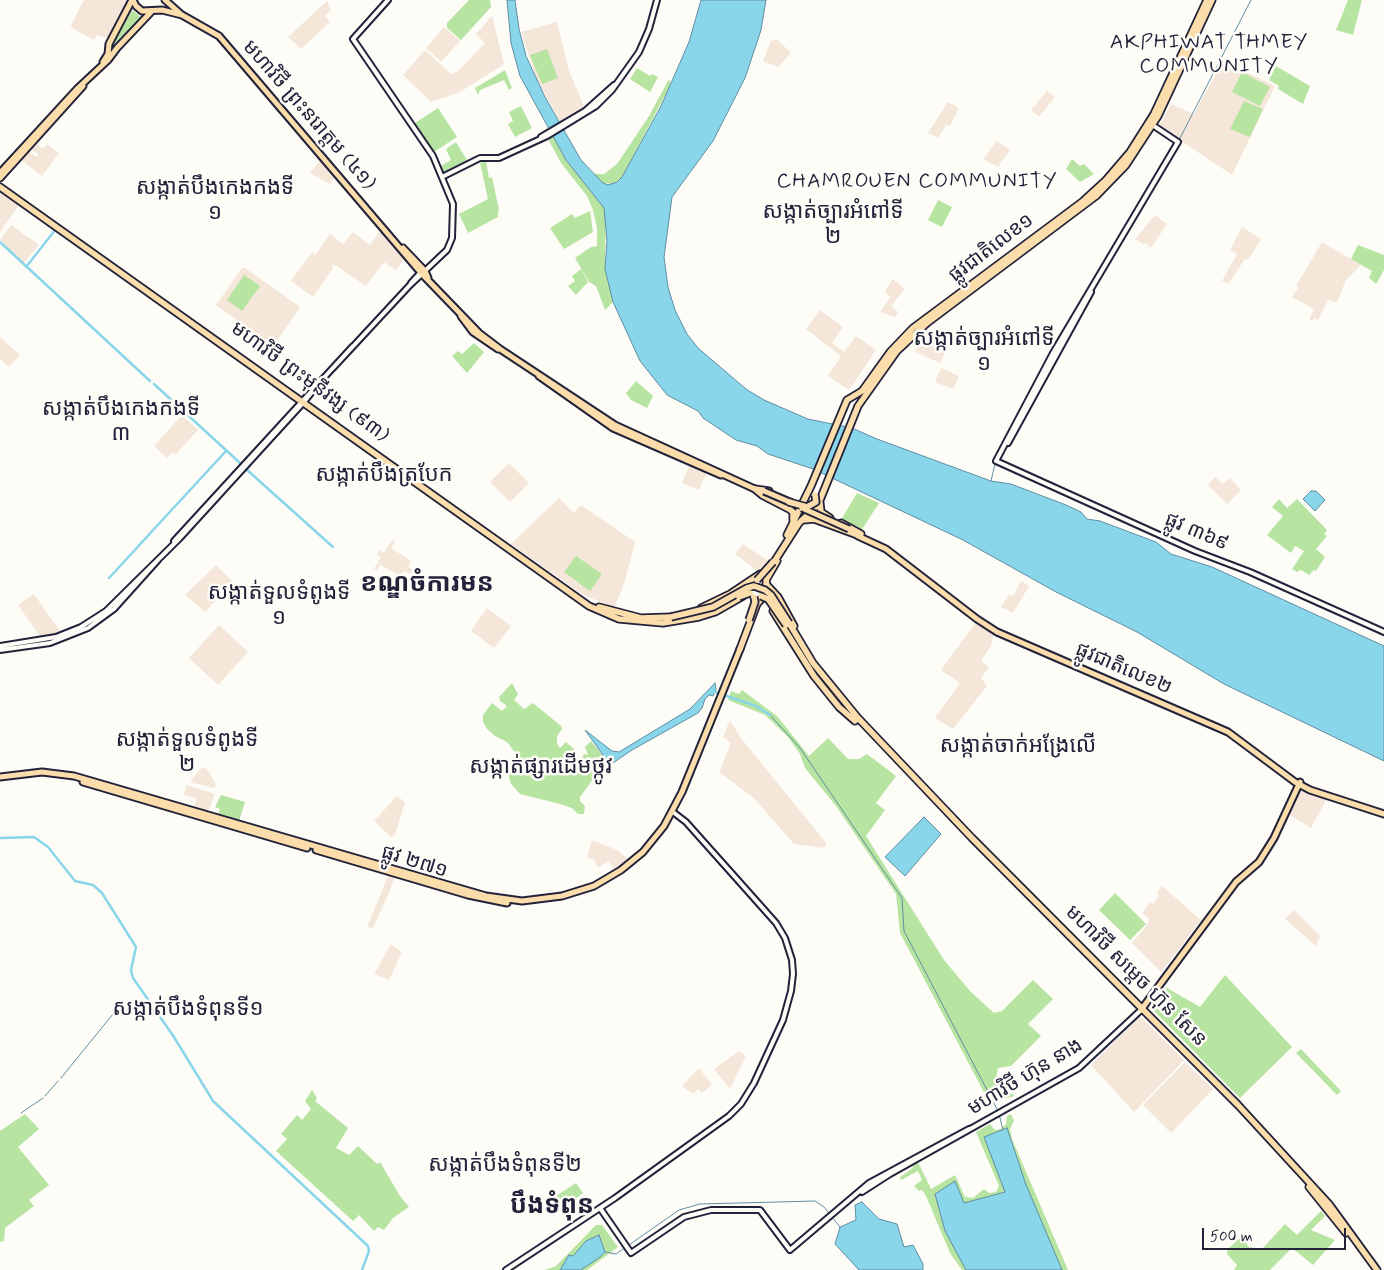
<!DOCTYPE html>
<html>
<head>
<meta charset="utf-8">
<style>
	body { margin:0 }
	#map { position:relative; width:1384px; height:1270px; overflow:hidden; background:#fdfcf7; font-family:Mynerve,sans-serif }
	canvas { display:block }
	.scale { position:absolute; left:1202px; top:1228px; width:144px; height:22px; box-sizing:border-box; border:2px solid #22223b; border-top:0; padding-left:6px; font-size:15px; line-height:18px; white-space:nowrap; color:#22223b; -webkit-text-stroke:4px #fdfcf7; paint-order:stroke }
</style>
</head>
<body>
<div id="map">
<canvas width="1384" height="1270"></canvas>
<div class="scale">500 m</div>
</div>
<script>
const ctx = document.querySelector('canvas').getContext('2d');
ctx.lineJoin = 'round';
function fillPath(path, color) { ctx.fillStyle = color; ctx.fill(path, 'evenodd'); }
const shape = rows => new Path2D(rows.map(r => 'M' + r).join(''));
function trace(path, color, width, dash) { ctx.strokeStyle = color; ctx.lineWidth = width; ctx.lineCap = dash ? 'butt' : 'round'; ctx.setLineDash(dash || []); ctx.stroke(path); }
function write(font, color, halo, rows, align = 'center') {
  ctx.font = font + ' Mynerve,"Noto Sans Khmer",sans-serif'; ctx.lineWidth = 5; ctx.setLineDash([]); ctx.textBaseline = 'middle'; ctx.strokeStyle = halo; ctx.fillStyle = color; for (const [text, x, y, turn = 0] of rows) {
    ctx.save(); ctx.translate(x, y); ctx.rotate((+turn || 0) * Math.PI / 180); ctx.textAlign = isNaN(turn) ? turn : align; if (halo) ctx.strokeText(text, 0, 0); ctx.fillText(text, 0, 0); ctx.restore();
  }
}
const built = shape([
	[84,0,127,0,108,38,97,35,94,40,72,28,71,25],
	[327,1,331,9,325,16,330,22,301,49,288,37],
	[492,16,504,64,460,92,431,102,403,75,425,50,451,74,458,71,485,43,476,34],
	[557,22,569,71,584,106,582,110,560,121,537,80,521,32],
	[444,27,460,41,441,62,426,48],
	[777,39,791,53,778,67,763,61,771,41],
	[1223,61,1275,86,1232,175,1159,126,1171,104,1194,114],
	[1047,91,1055,97,1039,117,1031,110],
	[948,102,959,108,950,126,946,125,938,138,928,133],
	[997,141,1010,150,998,167,983,159],
	[35,143,43,149,47,144,59,153,42,176,21,160,28,151,37,157,38,154,31,149],
	[321,159,336,176,330,184,310,173],
	[0,190,18,203,18,206,0,232],
	[1155,215,1167,224,1151,248,1146,243,1144,244,1135,239],
	[11,225,39,245,24,263,0,240],
	[1242,227,1261,239,1248,260,1245,259,1229,283,1222,281,1237,254,1230,250],
	[381,229,405,258,396,270,384,262,366,286,335,265,331,266,333,268,313,297,291,281,312,252,315,255,330,234,343,244,353,232,370,245],
	[1322,242,1361,265,1346,280,1337,302,1328,300,1318,320,1314,318,1312,321,1309,320,1314,309,1292,297,1298,288,1296,286],
	[242,268,245,268,300,307,275,344,272,345,216,305],
	[893,279,905,289,891,306,898,312,895,317,880,312,890,297,885,291],
	[820,310,843,327,832,343,844,352,856,336,876,350,849,390,828,376,841,356,806,329],
	[918,335,947,349,940,363,916,352],
	[0,337,20,355,9,367,0,359],
	[941,368,959,376,953,389,935,382],
	[182,415,198,430,175,455,173,452,167,458,154,446],
	[509,463,529,483,510,502,490,482],
	[690,464,707,472,699,490,682,483],
	[1215,477,1223,484,1230,478,1241,490,1227,504,1208,485],
	[559,498,574,513,581,505,635,542,624,584,614,608,582,594,511,544],
	[392,540,395,542,391,548,411,561,408,566,413,570,410,574,404,571,401,576,380,565,377,570,374,569,381,557,377,554,380,550,384,553],
	[743,544,768,561,759,572,735,554],
	[216,565,233,582,205,612,185,595],
	[1021,581,1029,586,1013,613,1001,607,1009,594,1013,596],
	[34,594,62,634,42,639,18,605],
	[487,608,511,626,494,648,471,631],
	[976,622,994,633,991,646,981,661,989,667,981,678,987,686,953,729,935,718,960,683,941,670],
	[219,625,248,652,218,685,189,658],
	[730,720,740,737,827,844,823,848,794,844,754,798,719,772,731,743,723,737],
	[202,767,207,769,216,784,214,788,190,782],
	[187,785,215,794,208,811,194,808,196,798,184,795],
	[1300,790,1327,798,1311,828,1288,814],
	[397,796,405,802,395,835,391,837,374,821],
	[592,840,617,850,629,860,615,871,608,861,598,868,594,860,587,857],
	[389,874,395,876,390,890,373,928,367,927],
	[1162,886,1201,920,1161,972,1132,943,1148,924,1149,919,1142,913,1150,902,1153,904,1159,896,1157,893],
	[1294,910,1320,936,1316,946,1285,919],
	[391,944,402,952,389,980,374,974],
	[1140,1016,1184,1060,1134,1112,1091,1065],
	[739,1051,746,1056,730,1089,714,1069],
	[1185,1062,1213,1089,1171,1133,1143,1105],
	[699,1068,712,1085,702,1093,698,1089,693,1094,682,1086]
]);
const green = shape([
	[469,0,490,0,491,7,461,40,447,28,447,23],
	[1348,0,1362,0,1353,35,1336,30],
	[132,10,141,17,112,48,111,47],
	[547,49,558,78,542,84,530,55],
	[1276,66,1310,86,1303,104,1278,89,1279,86,1269,80],
	[637,68,650,76,652,74,658,77,650,92,630,79],
	[505,70,512,88,509,90,504,80,480,90,478,95,475,88],
	[1242,72,1270,87,1260,106,1232,92],
	[669,79,671,84,622,177,613,184,603,183,594,174,604,174,617,164,649,116],
	[1244,101,1263,109,1250,137,1230,129],
	[521,106,532,128,515,137,508,124,513,121,509,112],
	[438,108,457,137,434,152,415,123],
	[553,136,566,160,602,203,606,212,605,269,613,302,605,310,596,286,589,282,575,258,591,247,597,246,597,228,593,210,587,196,561,163,548,139],
	[456,142,467,160,444,172,441,166,451,160,446,149],
	[1072,159,1080,166,1084,164,1094,174,1080,182,1066,169],
	[486,161,489,178,492,177,499,210,498,211,498,217,468,233,459,214,488,199,480,163],
	[938,200,952,207,942,227,928,220],
	[590,211,593,232,564,249,550,228,572,214,575,218],
	[1358,245,1384,255,1384,270,1376,284,1369,278,1372,271,1351,259],
	[581,269,588,282,576,295,568,286,575,281,572,276],
	[244,275,260,286,242,311,227,300],
	[474,343,484,352,467,373,452,356,458,351,462,354],
	[636,381,653,396,647,408,631,400,626,393],
	[857,493,879,503,861,531,841,520],
	[1279,499,1287,508,1297,499,1327,530,1324,534,1327,536,1316,549,1325,557,1316,571,1314,570,1309,575,1301,570,1297,572,1292,569,1304,551,1295,546,1291,553,1267,535,1283,516,1272,507],
	[576,556,602,574,590,591,564,572],
	[512,683,518,694,514,700,524,709,533,703,561,726,562,729,557,736,557,744,560,748,566,742,574,749,568,767,572,772,577,769,584,754,588,755,585,747,591,741,610,765,599,771,580,797,580,801,585,806,584,814,578,814,572,808,560,804,520,794,511,784,507,770,518,758,517,755,507,742,495,736,487,729,483,722,483,715,492,703,502,711,507,706,500,701,499,697],
	[742,690,777,716,809,756,828,738,848,759,859,759,867,754,896,776,876,803,885,810,866,836,944,960,970,991,994,1013,1002,1011,1033,980,1053,999,1028,1024,1041,1036,1011,1066,998,1068,995,1083,1015,1096,989,1102,900,933,896,894,836,806,805,768,800,754,788,737,765,715,728,700,731,691,739,694],
	[221,795,245,802,239,821,218,814,220,809,215,807],
	[1115,893,1146,924,1130,940,1099,910],
	[1225,975,1292,1047,1240,1098,1152,1009,1167,988,1200,1007],
	[1301,1049,1341,1091,1337,1095,1296,1053],
	[312,1090,317,1098,315,1101,348,1128,336,1148,349,1155,358,1146,377,1164,380,1162,400,1196,409,1207,393,1218,384,1230,378,1227,374,1231,359,1215,353,1221,276,1151,287,1139,281,1134,297,1115,302,1120,311,1109,305,1101],
	[25,1114,39,1129,18,1147,49,1185,29,1200,34,1206,5,1228,4,1241,0,1242,0,1131],
	[1011,1114,1014,1121,1010,1129,1012,1139,1068,1270,962,1270,950,1253,926,1196,922,1190,919,1191,914,1186,922,1180,918,1171,901,1180,900,1177,913,1168,912,1165,918,1162,931,1189,955,1175,965,1197,973,1198,984,1189,989,1193,996,1192,999,1186,976,1132,990,1124,995,1130,1001,1129,1006,1124,1007,1116],
	[576,1183,583,1193,574,1200,577,1206,567,1212,556,1196],
	[1321,1211,1325,1216,1311,1230,1335,1240,1313,1265,1292,1248,1270,1270,1234,1270,1237,1265,1227,1254,1228,1249,1241,1237,1249,1247,1262,1249,1285,1224,1297,1235],
	[596,1225,602,1225,618,1247,587,1270,545,1270,556,1266]
]);
const water = shape([
	[507,0,515,0,519,29,526,56,545,97,581,160,603,183,608,185,617,182,622,177,661,106,689,42,701,0,766,0,761,30,745,78,713,141,672,197,664,257,668,287,675,310,687,334,698,348,746,389,764,400,808,419,852,428,877,439,991,481,1011,484,1066,505,1081,512,1087,519,1100,521,1156,542,1171,554,1212,567,1384,646,1384,761,1224,684,1137,632,1056,592,963,540,813,469,768,454,757,446,736,440,703,418,698,411,667,395,640,361,613,302,605,269,607,241,604,208,566,160,520,76,511,43,507,0],
	[1311,491,1316,491,1325,500,1315,511,1303,499,1311,491],
	[715,683,716,689,713,696,709,695,705,699,702,708,698,713,632,750,610,765,585,730,612,751,619,752,690,709,715,683],
	[924,817,941,834,905,876,885,857,924,817],
	[1007,1128,1025,1182,1062,1270,966,1270,945,1231,935,1194,955,1181,964,1203,1005,1192,984,1137,1007,1128],
	[862,1202,879,1219,897,1224,904,1247,913,1245,923,1264,923,1270,859,1270,835,1244,840,1227,856,1220,855,1205,862,1202],
	[599,1235,605,1252,600,1257,581,1270,560,1270,569,1255,573,1256,586,1241,599,1235]
]);
const stream = shape([
	[1179,140,1251,0],
	[991,481,995,464],
	[770,715,800,748,902,898,904,931,998,1111],
	[61,1078,113,1014],
	[45,1096,58,1081],
	[21,1113,43,1098],
	[999,1114,1003,1130],
	[605,1252,616,1254,679,1210,700,1204,815,1201,824,1207,840,1227]
]);
const canal = shape([
	[0,242,150,381],
	[26,267,56,229],
	[154,384,240,463],
	[246,469,333,547],
	[109,578,226,451],
	[715,692,756,706,770,715],
	[0,838,34,837,48,847,75,881,93,885,102,893,136,947,131,970,133,978,174,1037,213,1101,368,1246,369,1251,362,1270]
]);
const secondary = shape([
	[1151,124,1178,142,1053,353,996,461,1195,551,1250,572,1384,632],
	[541,137,585,111,614,85],
	[442,177,480,158,499,158,547,136,596,106,612,90,639,52,649,29,657,0],
	[411,283,421,272],
	[333,368,410,285,447,250,452,238,453,204,433,156,353,39,388,0],
	[1008,443,1091,292],
	[174,541,353,346],
	[0,646,56,637,81,627,106,611,179,539,303,403,321,381],
	[0,650,50,643,88,628,114,609,158,560],
	[862,1192,890,1174,1079,1068,1141,1010],
	[600,1208,631,1253,684,1217,711,1210,760,1210,790,1250,869,1183,969,1129],
	[506,1270,615,1198,729,1116,741,1104,754,1083,783,1020,791,991,793,974,792,960,785,938,776,923,744,887,686,822,673,812]
]);
const primary = shape([
	[133,0,136,6,142,11,162,10,182,15],
	[165,0,182,15,219,36,422,274,479,333,500,349,615,425,757,490],
	[103,62,108,54,109,44,132,0],
	[0,173,78,88,108,60,117,48,151,12],
	[0,178,83,86],
	[403,248,425,271,428,278],
	[461,316,473,332,498,349],
	[539,376,613,428,721,475],
	[858,536,886,549,977,619,997,632,1228,732,1295,782,1310,790,1384,814],
	[0,777,42,772,74,776,486,896,522,901,562,896,594,886,621,870,643,852,664,826,682,792,740,649],
	[83,782,307,848],
	[316,850,468,895,507,903],
	[1141,1010,1236,882,1259,862,1274,838,1300,782]
]);
const highway = shape([
	[0,187,589,606,619,619,663,623,699,617,715,612,743,596],
	[755,489,769,491],
	[755,489,762,495,789,509,793,512,793,520],
	[820,503,821,512,830,518],
	[803,520,814,519,860,536],
	[841,523,861,534],
	[787,535,811,486,847,400,862,391,890,352,913,328,1082,202,1106,180,1130,152,1154,114,1207,0],
	[774,562,799,523,818,505,858,406,897,351,927,323,1096,196,1126,165,1158,116,1212,0],
	[766,584,778,597,794,626],
	[767,586,766,580,777,561],
	[599,607,641,618,671,617],
	[701,608,730,594,760,574],
	[773,611,814,676,839,707,855,721],
	[789,623,813,663,858,718,972,838,1238,1105,1329,1204,1377,1270],
	[740,649,757,604,765,595],
	[1309,1187,1346,1233]
]);
const primaryBridge = shape([
	[764,491,792,503],
	[802,508,849,529]
]);
const highwayBridge = shape([
	[789,502,807,507,816,502,815,495],
	[757,580,773,562],
	[761,596,768,599,786,625],
	[739,597,750,593],
	[671,617,713,607,747,588,754,586,765,590,771,595,789,623],
	[749,620,755,602,754,597]
]);
const streetNames = [
	["មហាវិថី ព្រះនរោត្តម (៤១)",308,116,49],
	["ផ្លូវជាតិលេខ១",992,249,-37],
	["មហាវិថី ព្រះមុនីវង្ស (៩៣)",309,383,36],
	["ផ្លូវ ៣៦៩",1196,533,23],
	["ផ្លូវជាតិលេខ២",1123,670,23],
	["ផ្លូវ ២៧១",414,863,17],
	["មហាវិថី សម្តេច ហ៊ុន សែន",1135,977,45],
	["មហាវិថី ហ៊ុន នាង",1026,1078,-31]
];
const neighbourhoodNames = [
	["AKPHIWAT THMEY",1209,44],
	["COMMUNITY",1209,68],
	["CHAMROUEN COMMUNITY",917,183]
];
const quarterNames = [
	["សង្កាត់បឹងកេងកងទី",215,189],
	["១",215,214],
	["សង្កាត់ច្បារអំពៅទី",833,213],
	["២",833,238],
	["សង្កាត់ច្បារអំពៅទី",984,340],
	["១",984,365],
	["សង្កាត់បឹងកេងកងទី",121,410],
	["៣",121,435],
	["សង្កាត់បឹងត្របែក",384,476],
	["សង្កាត់ទួលទំពូងទី",279,594],
	["១",279,619],
	["សង្កាត់ទួលទំពូងទី",187,741],
	["២",187,766],
	["សង្កាត់ចាក់អង្រែលើ",1018,747],
	["សង្កាត់ផ្សារដើមថ្កូវ",541,768],
	["សង្កាត់បឹងទំពុនទី១",188,1010],
	["សង្កាត់បឹងទំពុនទី២",505,1166]
];
const districtNames = [
	["ខណ្ឌចំការមន",427,586],
	["បឹងទំពុន",552,1208]
];
fillPath(built, '#f4e6d8');
fillPath(green, '#b8e4a2');
fillPath(water, '#89d5e9');
trace(water, '#608da3', 1);
trace(stream, '#608da3', 1);
trace(canal, '#89d5e9', 2.5);
trace(secondary, '#22223b', 8);
trace(primary, '#22223b', 9);
trace(highway, '#22223b', 9);
trace(secondary, '#fdfcf7', 4);
trace(primary, '#faddab', 5);
trace(highway, '#faddab', 5.5);
trace(primaryBridge, '#22223b', 9, []);
trace(highwayBridge, '#22223b', 9, []);
trace(primaryBridge, '#faddab', 5);
trace(highwayBridge, '#faddab', 5.5);
write('20px', '#22223b', '#fdfcf7', streetNames);
ctx.letterSpacing = '1px';
write('21px', '#22223b', '#fdfcf7', neighbourhoodNames);
ctx.letterSpacing = '0px';
write('22px', '#22223b', '#fdfcf7', quarterNames);
write('bold 25px', '#22223b', '#fdfcf7', districtNames);
</script>
</body>
</html>
